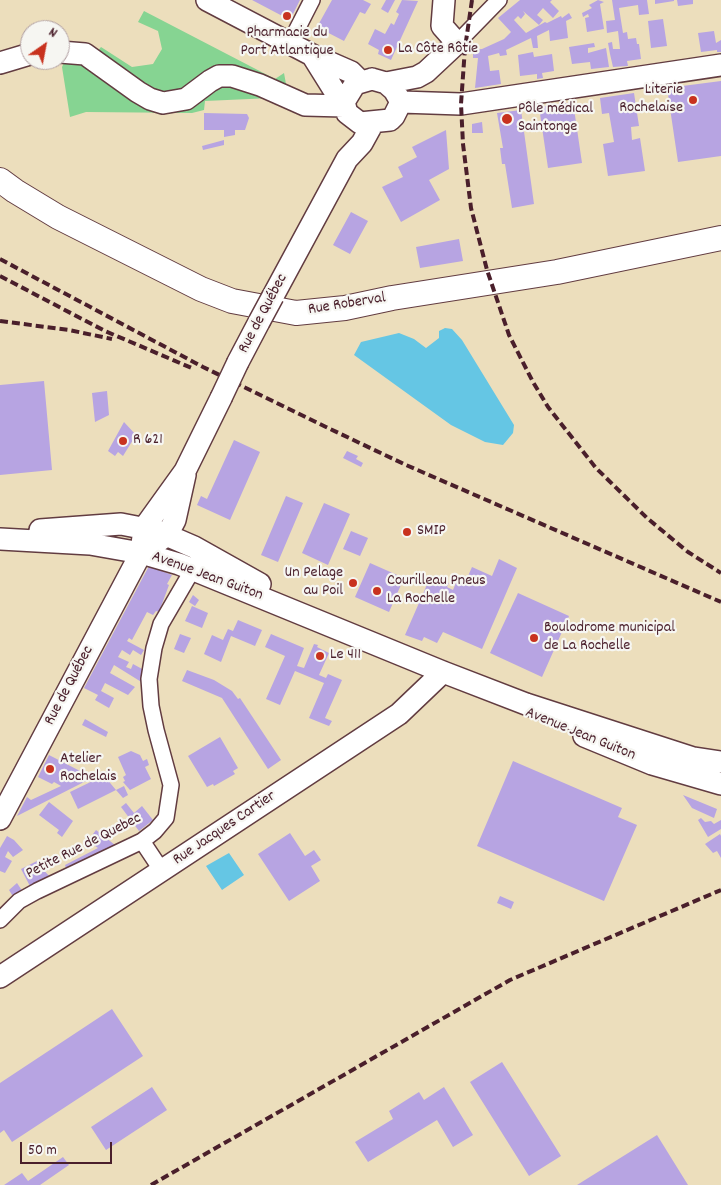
<!DOCTYPE html>
<html>
<head>
<meta charset="utf-8">
<style>
	body { margin:0 }
	#map { position:relative; width:721px; height:1185px; overflow:hidden; background:#ecdebc; font-family:Dekko,sans-serif }
	canvas { display:block }
	.north { position:absolute; left:20px; top:20px; width:50px; height:50px; box-sizing:border-box; background:#f6f6f2; border:1px solid #b1a0a2; border-radius:50%; rotate:33deg; font-size:14px; font-weight:700; line-height:20px; text-align:center; color:#4a1f2b }
	.north::after { content:''; display:block; margin:auto; width:18px; height:22px; background:#c8321e; clip-path:polygon(50% 0,100% 100%,50% 72%,0 100%) }
	.scale { position:absolute; left:20px; top:1142px; width:92px; height:22px; box-sizing:border-box; border:2px solid #4a1f2b; border-top:0; padding-left:6px; font-size:15px; line-height:18px; white-space:nowrap; color:#4a1f2b; -webkit-text-stroke:4px #f6f6f2; paint-order:stroke }
</style>
</head>
<body>
<div id="map">
<canvas width="721" height="1185"></canvas>
<div class="north">N</div>
<div class="scale">50 m</div>
</div>
<script>
const ctx = document.querySelector('canvas').getContext('2d');
ctx.lineJoin = 'round';
function fillPath(path, color) { ctx.fillStyle = color; ctx.fill(path, 'evenodd'); }
const shape = rows => new Path2D(rows.map(r => 'M' + r).join(''));
function trace(path, color, width, dash) { ctx.strokeStyle = color; ctx.lineWidth = width; ctx.lineCap = dash ? 'butt' : 'round'; ctx.setLineDash(dash || []); ctx.stroke(path); }
function write(font, color, halo, rows, align = 'center') {
  ctx.font = font + ' Dekko,sans-serif'; ctx.lineWidth = 4.5; ctx.setLineDash([]); ctx.textBaseline = 'middle'; ctx.strokeStyle = halo; ctx.fillStyle = color; for (const [text, x, y, turn = 0] of rows) {
    ctx.save(); ctx.translate(x, y); ctx.rotate((+turn || 0) * Math.PI / 180); ctx.textAlign = isNaN(turn) ? turn : align; if (halo) ctx.strokeText(text, 0, 0); ctx.fillText(text, 0, 0); ctx.restore();
  }
}
const green = shape([
	[144,11,275,79,284,73,286,84,272,98,205,101,204,110,192,113,86,112,70,117,62,67,69,52,92,58,101,47,132,67,153,64,162,49,158,31,138,22]
]);
const water = shape([
	[445,328,452,329,462,340,514,425,513,433,503,445,485,442,451,425,354,355,361,342,399,333,414,339,426,348,439,338,439,331],
	[229,853,244,875,222,890,206,866]
]);
const building = shape([
	[252,0,300,0,290,20],
	[332,0,363,0,371,4,365,14,360,12,344,41,317,27],
	[386,0,395,0,388,13,381,9],
	[402,0,418,1,391,60,378,54,379,50,368,44,375,29,385,34,391,23,394,25,399,14,396,12],
	[520,0,552,0,550,2,559,11,553,18,543,8,537,15,543,20,539,25,523,11,525,14,521,19,518,16,514,20,526,33,545,22,547,23,561,16,562,18,569,13,572,18,566,21,568,38,550,41,549,30,537,36,538,48,533,48,531,38,506,50,507,55,500,56,499,53,488,56,490,71,499,70,501,84,475,88,478,58,473,58,473,50,482,49,504,39,511,32,498,18],
	[598,0,604,2,600,4,604,29,587,32,585,18,589,17,588,14,583,17,582,13,592,8,589,5],
	[612,0,647,0,649,14,639,15,638,5,619,8,623,33,627,32,628,39,636,38,637,44,639,44,641,59,627,61,628,66,613,67,610,54,608,43,612,42,613,49,620,49,618,31,607,33,606,21,615,20],
	[655,0,674,0,674,1,655,4],
	[677,0,693,0,693,4,678,6],
	[663,19,667,46,651,48,648,21],
	[714,31,716,43,721,40,721,52,717,52,717,50,701,52,698,33],
	[594,43,595,47,588,48,588,53,606,48,609,67,591,69,590,62,572,64,569,47],
	[533,52,534,57,552,54,554,71,542,73,543,78,537,79,537,74,520,76,518,55],
	[721,81,721,156,678,162,667,88],
	[634,93,639,126,631,127,632,140,640,138,645,171,608,176,603,144,614,142,609,113,602,114,600,98],
	[573,102,582,163,548,168,539,107],
	[521,110,534,204,512,208,505,164,502,164,500,148,503,148,497,113],
	[204,113,247,114,249,118,245,130,235,130,235,135,224,137,224,130,204,130],
	[482,122,483,133,472,133,472,124],
	[446,130,449,169,429,180,440,200,401,222,382,187,403,177,398,167,417,157,412,147],
	[224,140,224,145,203,150,202,146],
	[351,212,368,221,350,254,333,245],
	[459,239,463,261,420,268,416,247],
	[44,381,52,470,0,475,0,385],
	[107,391,109,415,95,422,92,393],
	[124,422,136,435,123,456,118,452,115,456,108,451],
	[234,440,260,452,230,520,197,505,201,496,207,499],
	[347,451,358,456,356,459,363,463,361,467,343,458],
	[286,496,303,503,278,562,261,555],
	[324,503,350,514,328,565,302,553],
	[351,531,368,538,360,556,343,549],
	[499,559,517,568,482,649,443,632,437,643,424,637,422,641,405,635,429,580,440,584,442,580,449,583,447,587,453,590,457,580,465,583,472,567,492,576],
	[370,563,404,578,389,612,355,597],
	[149,566,172,575,167,584,169,585,159,612,156,611,153,615,147,612,132,640,129,638,127,641,144,650,141,655,133,650,130,655,122,650,118,657,129,662,126,667,131,669,133,664,144,670,143,683,114,665,110,673,135,687,128,695,105,683,101,691,114,698,109,708,95,700,98,695,84,688],
	[518,593,569,616,542,677,490,653],
	[193,595,199,600,195,606,189,602],
	[192,606,208,613,202,628,185,621],
	[238,620,262,630,255,646,231,636,221,662,204,654,212,635,223,640,228,629,233,631],
	[180,634,191,638,184,653,174,649],
	[271,634,304,648,297,666,304,668,314,644,318,645,317,647,329,653,319,675,326,678,328,674,342,680,325,718,332,721,329,726,309,718,324,683,295,671,280,705,266,699,285,656,265,647],
	[187,670,214,680,232,691,238,699,240,698,281,760,268,769,222,698,182,681],
	[85,719,108,732,106,737,82,725],
	[220,737,238,768,233,771,235,774,214,786,213,784,207,787,188,756],
	[131,751,140,755,143,761,147,759,149,765,145,767,151,779,130,790,123,782,125,781,123,777,126,775,118,757],
	[49,755,80,771,77,777,86,781,17,816,27,797,31,800,61,786,54,782,52,784,38,777],
	[513,761,622,808,618,817,637,825,604,901,477,846],
	[110,770,112,775,106,778,116,790,78,809,70,792,105,775,103,773],
	[124,786,128,795,123,798,116,790],
	[683,795,717,809,714,818,692,808],
	[49,802,73,821,62,837,57,833,59,830,39,815],
	[126,803,134,813,142,806,153,820,139,831,121,807],
	[701,818,705,822,711,821,714,824,721,820,721,829,708,837,698,820],
	[96,830,115,845,67,871,65,865,98,848,88,841],
	[290,833,305,856,314,850,321,860,311,866,320,881,289,901,258,854],
	[720,834,721,836,721,858,717,851,713,853,705,844],
	[7,836,14,840,23,850,13,857,8,851,5,857,12,861,5,873,0,871,0,848],
	[39,860,42,863,39,865,51,878,31,888,21,869],
	[17,883,23,892,14,898,9,890],
	[500,896,514,902,511,909,497,903],
	[112,1009,143,1056,12,1142,4,1130,0,1133,0,1083],
	[502,1062,561,1156,529,1176,470,1082],
	[152,1087,167,1110,106,1150,91,1127],
	[444,1087,473,1135,453,1147,437,1120,368,1162,355,1142,393,1119,389,1111,419,1092,424,1100],
	[657,1135,688,1185,577,1185],
	[63,1157,69,1165,40,1185,4,1185,22,1173,28,1181]
]);
const street = shape([
	[290,43,312,0],
	[457,43,499,0],
	[142,841,162,871],
	[0,920,19,901,37,891,142,841,155,831,166,818,171,785,156,730,151,706,149,679,154,648,161,624,193,569]
]);
const secondary = shape([
	[207,0,312,55,351,72,360,81],
	[60,52,85,54,138,92,150,99,163,103,186,99,210,81,219,76,232,76,260,85,305,105,344,106],
	[312,55,337,95,344,102],
	[0,63,30,54],
	[372,79,386,83,394,90,401,102,394,116,390,120,360,123,347,113,344,102,355,84,372,79],
	[386,83,417,77,426,72,457,43,442,26,444,0],
	[401,102,461,104,721,65],
	[273,296,347,159,362,143,373,123],
	[238,362,259,322],
	[40,530,121,524,157,531,194,547,260,584],
	[0,539,90,544,141,553,179,564,443,672,526,704,693,758,721,762],
	[156,543,167,535,175,520,185,475],
	[584,736,652,764,721,784],
	[0,819,141,553,144,528,185,471,221,398],
	[0,977,399,714,443,672]
]);
const primary = shape([
	[0,180,15,191,58,217,201,289,232,301,296,313,345,308,392,298,557,272,721,238]
]);
const rail = shape([
	[472,0,465,48,461,104,463,144,471,208,487,270,509,335,533,382,548,407,596,468,647,518,688,552,721,573],
	[0,259,203,367,326,427,406,465,721,602],
	[0,276,105,331,194,369],
	[0,321,69,330,112,339],
	[151,1185,510,980,721,890]
]);
const secondaryBridge = shape([
	[259,322,273,296],
	[221,398,238,362]
]);
const markers = [
	[287,16,5,"#c8321e"],
	[388,50,5,"#c8321e"],
	[693,100,5,"#c8321e"],
	[507,119,6,"#c8321e"],
	[123,441,5,"#c8321e"],
	[407,532,5,"#c8321e"],
	[353,583,5,"#c8321e"],
	[377,591,5,"#c8321e"],
	[534,638,5,"#c8321e"],
	[320,656,5,"#c8321e"],
	[50,769,5,"#c8321e"]
];
const poiNames = [
	["Pharmacie du",287,34,"center"],
	["Port Atlantique",287,52,"center"],
	["La Côte Rôtie",398,50],
	["Literie",683,91,"right"],
	["Rochelaise",683,109,"right"],
	["Pôle médical",518,110],
	["Saintonge",518,128],
	["R 621",133,441],
	["SMIP",417,532],
	["Un Pelage",343,574,"right"],
	["au Poil",343,592,"right"],
	["Courilleau Pneus",387,582],
	["La Rochelle",387,600],
	["Boulodrome municipal",544,629],
	["de La Rochelle",544,647],
	["Le 411",330,656],
	["Atelier",60,760],
	["Rochelais",60,778]
];
const streetNames = [
	["Rue Roberval",347,305,-9],
	["Rue de Québec",264,314,-62],
	["Avenue Jean Guiton",207,577,20],
	["Rue de Québec",70,686,-62],
	["Avenue Jean Guiton",580,735,22],
	["Rue Jacques Cartier",225,829,-34],
	["Petite Rue de Quebec",84,847,-27]
];
fillPath(green, '#86d492');
fillPath(water, '#65c6e4');
fillPath(building, '#b7a4e2');
trace(street, '#623c41', 18);
trace(secondary, '#623c41', 24);
trace(primary, '#623c41', 26);
trace(street, '#fff', 15);
trace(secondary, '#fff', 21);
trace(primary, '#fff', 24);
trace(rail, '#4a1f2b', 4, [8, 4]);
trace(secondaryBridge, '#623c41', 24, []);
trace(secondaryBridge, '#fff', 21);
for (const [x, y, r, color] of markers) { const dot = new Path2D(); dot.arc(x, y, r, 0, 2 * Math.PI); ctx.fillStyle = color; ctx.fill(dot); trace(dot, '#f6f6f2', 2); }
write('16px', '#4a1f2b', '#f6f6f2', poiNames, 'left');
write('16px', '#4a1f2b', '#f6f6f2', streetNames);
</script>
</body>
</html>
